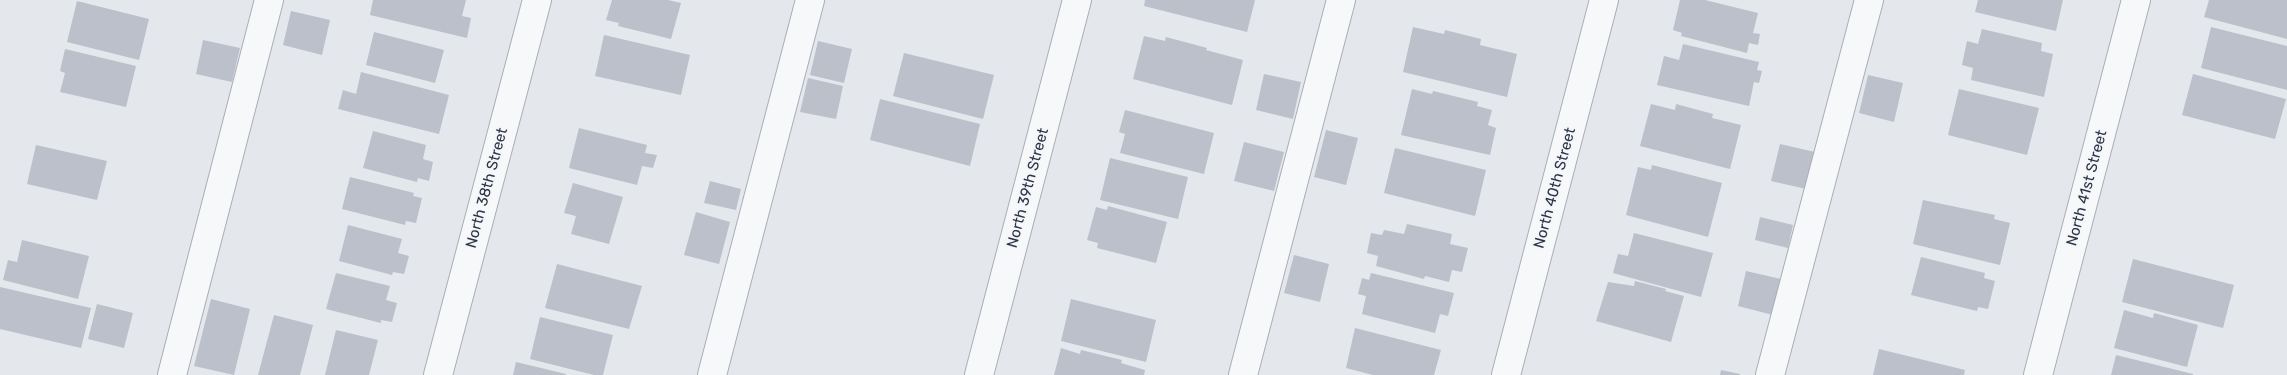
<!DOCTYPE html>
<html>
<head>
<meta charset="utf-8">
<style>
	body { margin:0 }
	canvas { display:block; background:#e4e7ec }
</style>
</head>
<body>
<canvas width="2287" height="375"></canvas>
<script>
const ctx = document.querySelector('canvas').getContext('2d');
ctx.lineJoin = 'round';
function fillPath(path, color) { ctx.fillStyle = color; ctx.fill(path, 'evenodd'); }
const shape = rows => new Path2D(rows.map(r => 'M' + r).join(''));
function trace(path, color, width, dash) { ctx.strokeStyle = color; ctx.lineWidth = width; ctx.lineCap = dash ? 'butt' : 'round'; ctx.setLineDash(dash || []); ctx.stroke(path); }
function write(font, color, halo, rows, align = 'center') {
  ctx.font = font + ' Rubik,sans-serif'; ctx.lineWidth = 4; ctx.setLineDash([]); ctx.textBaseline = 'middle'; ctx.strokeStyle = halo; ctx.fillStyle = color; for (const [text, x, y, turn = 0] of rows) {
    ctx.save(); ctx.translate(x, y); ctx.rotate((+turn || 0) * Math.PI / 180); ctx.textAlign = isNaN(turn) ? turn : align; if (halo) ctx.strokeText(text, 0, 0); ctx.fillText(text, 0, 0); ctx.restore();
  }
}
const building = shape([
	[373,0,466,0,462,16,471,18,467,38,370,15],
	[612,0,668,0,681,3,671,39,618,26,619,23,606,20],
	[1145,0,1255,0,1247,32,1144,6],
	[1680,0,1705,0,1758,13,1753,33,1760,34,1758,45,1749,43,1747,53,1681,36,1682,33,1673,30],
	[1978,0,2063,0,2056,31,1975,12],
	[2209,0,2287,0,2287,39,2204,17],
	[77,1,149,19,139,60,67,42],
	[291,11,330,20,322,55,283,45],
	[1413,27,1444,34,1445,30,1481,39,1480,45,1517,54,1507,97,1403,72],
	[2211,27,2287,46,2287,90,2201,68],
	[1982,29,2042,43,2041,51,2053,54,2044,97,1971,80,1973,68,1962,65,1967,41,1978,44],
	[374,32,444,50,435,83,366,65],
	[604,35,690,55,681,95,595,76],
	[1144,36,1165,41,1166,37,1207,48,1206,50,1243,60,1232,105,1133,79],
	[203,40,240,48,232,82,196,74],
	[818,41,852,49,844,83,810,75],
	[1683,44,1759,62,1757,70,1762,71,1759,83,1754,82,1749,106,1657,85,1664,56,1679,60],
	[65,49,136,66,126,107,60,92,65,73,60,71],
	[904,53,994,75,983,119,893,96],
	[361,72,449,95,439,134,338,109,343,90,356,94],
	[1264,74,1301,82,1293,119,1256,110],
	[2193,74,2286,99,2275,139,2182,115],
	[1868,75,1903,83,1894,122,1859,113],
	[808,78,843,86,836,119,800,112],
	[1412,89,1432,94,1433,91,1478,102,1477,106,1492,110,1488,125,1496,128,1490,155,1401,135],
	[1959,89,2039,108,2027,155,1948,135],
	[880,99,980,124,970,166,870,140],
	[1651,104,1675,110,1676,104,1713,114,1712,118,1741,125,1730,169,1640,146],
	[1125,110,1214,133,1204,174,1120,153,1125,134,1119,132],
	[579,128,647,145,645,153,657,155,653,168,642,166,637,185,569,168],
	[1326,130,1358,138,1346,185,1314,177],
	[373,131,426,145,423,159,433,162,429,181,418,178,417,182,363,168],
	[1244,142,1284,152,1274,191,1234,181],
	[1780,144,1815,152,1806,189,1771,181],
	[36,145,107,161,97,200,27,184],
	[1395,148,1486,170,1475,216,1384,193],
	[1110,158,1188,177,1178,219,1100,200],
	[1652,165,1722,183,1708,237,1626,215,1638,167,1651,170],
	[350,177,414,193,413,196,422,198,416,223,406,221,405,225,342,209],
	[710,181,741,189,736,210,704,203],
	[573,183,623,197,609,244,571,234,576,216,564,213],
	[1923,200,1995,215,1994,219,2010,223,2000,265,1913,244],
	[1108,206,1167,222,1156,263,1097,248,1098,243,1087,240,1096,207,1107,210],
	[696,212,730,222,719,264,684,255],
	[1760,217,1793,225,1788,248,1755,240],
	[1407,224,1452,234,1450,244,1468,248,1462,272,1452,270,1449,282,1425,276,1424,279,1376,266,1378,256,1367,253,1371,233,1382,235,1384,230,1404,234],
	[348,225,402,239,398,253,409,256,404,274,393,272,392,275,339,261],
	[1634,233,1713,253,1701,297,1613,273,1618,254,1628,256],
	[22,240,89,256,78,299,3,280,8,260,17,262],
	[1294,255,1329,264,1320,302,1284,293],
	[1921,257,1985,273,1984,278,1995,281,1988,309,1978,307,1977,311,1911,295],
	[2133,259,2234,285,2223,328,2122,302],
	[557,264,642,286,629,329,545,308],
	[1746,271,1781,279,1773,315,1738,306],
	[336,273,390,286,386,300,397,303,392,322,381,320,381,323,326,309],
	[1371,273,1454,293,1448,316,1440,314,1435,333,1362,314,1366,296,1358,294,1362,278,1369,280],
	[1635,281,1666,289,1665,291,1684,296,1671,342,1596,321,1608,282,1634,286],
	[0,287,91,308,81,348,0,329],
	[211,299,250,309,234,375,194,366],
	[1071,299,1156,320,1146,362,1061,341],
	[97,304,133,313,124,348,88,339],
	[2124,310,2153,318,2154,313,2198,325,2187,367,2114,348],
	[274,315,313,325,300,375,258,375],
	[540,317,613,335,603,375,594,375,530,359],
	[1355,328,1441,350,1434,375,1373,375,1346,368],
	[336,330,378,340,369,375,325,375],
	[1061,348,1080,354,1081,350,1122,360,1121,363,1145,370,1144,375,1054,375],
	[1879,349,1965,370,1964,375,1873,375],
	[2116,355,2193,374,2193,375,2111,375],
	[516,362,566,374,566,375,513,375],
	[1721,370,1740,374,1740,375,1720,375]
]);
const minor = shape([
	[172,375,269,0],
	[438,375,537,0],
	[712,375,810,0],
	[979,375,1077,0],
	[1243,375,1341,0],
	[1506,375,1604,0],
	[1770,375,1869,0],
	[2038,375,2136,0]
]);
const streetNames = [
	["North 38th Street",487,188,-75],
	["North 39th Street",1028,188,-75],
	["North 40th Street",1555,188,-75],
	["North 41st Street",2087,188,-75]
];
fillPath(building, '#bbc0ca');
trace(minor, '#a9aeb7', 30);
trace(minor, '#f7f8fa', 28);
write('15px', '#2b3445', '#f4f6f9', streetNames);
</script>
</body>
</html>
